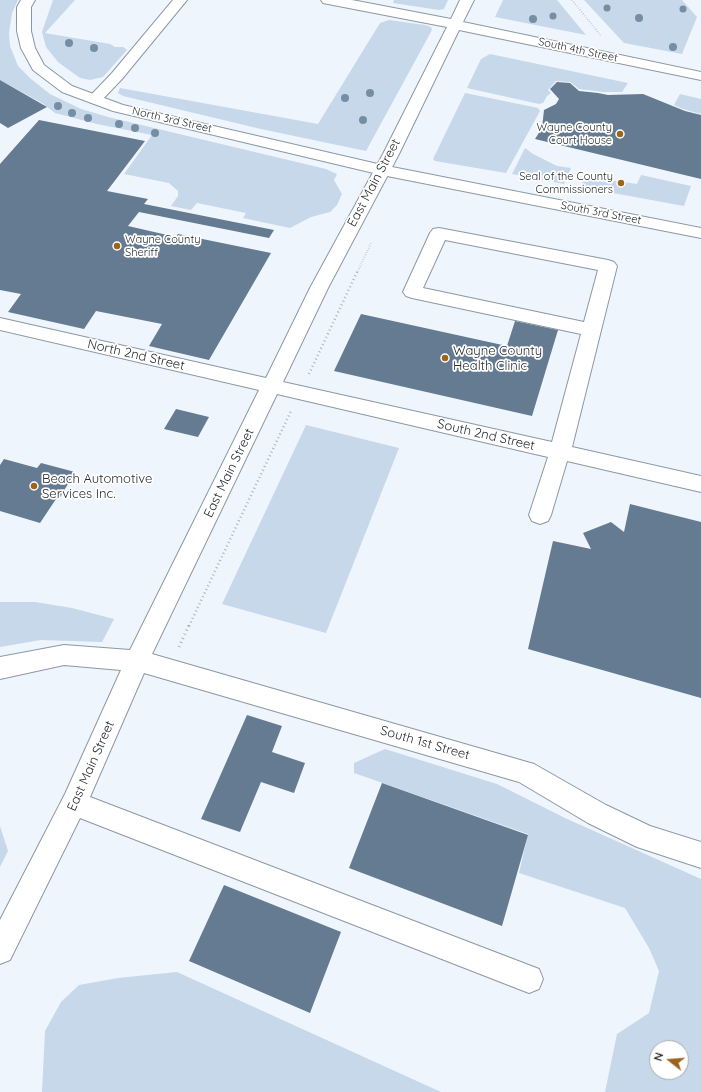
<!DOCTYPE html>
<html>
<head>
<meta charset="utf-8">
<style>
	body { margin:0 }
	#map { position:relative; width:701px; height:1092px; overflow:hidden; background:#eef5fd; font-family:Quicksand,sans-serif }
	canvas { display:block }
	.north { position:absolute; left:649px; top:1040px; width:40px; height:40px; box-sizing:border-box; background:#fff; border:1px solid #a9aaac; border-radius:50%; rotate:287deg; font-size:11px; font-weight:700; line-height:16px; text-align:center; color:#272b30 }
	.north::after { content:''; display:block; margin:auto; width:14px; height:18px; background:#9b651e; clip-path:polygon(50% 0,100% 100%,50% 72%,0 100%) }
</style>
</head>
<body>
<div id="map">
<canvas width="701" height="1092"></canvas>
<div class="north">N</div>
</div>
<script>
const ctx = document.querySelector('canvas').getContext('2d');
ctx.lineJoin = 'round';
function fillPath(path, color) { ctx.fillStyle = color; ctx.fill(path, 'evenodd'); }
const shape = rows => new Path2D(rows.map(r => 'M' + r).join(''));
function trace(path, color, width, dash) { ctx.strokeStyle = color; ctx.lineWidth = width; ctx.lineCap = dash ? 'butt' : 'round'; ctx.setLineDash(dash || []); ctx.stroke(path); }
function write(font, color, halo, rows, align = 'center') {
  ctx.font = font + ' Quicksand,sans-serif'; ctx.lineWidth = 3.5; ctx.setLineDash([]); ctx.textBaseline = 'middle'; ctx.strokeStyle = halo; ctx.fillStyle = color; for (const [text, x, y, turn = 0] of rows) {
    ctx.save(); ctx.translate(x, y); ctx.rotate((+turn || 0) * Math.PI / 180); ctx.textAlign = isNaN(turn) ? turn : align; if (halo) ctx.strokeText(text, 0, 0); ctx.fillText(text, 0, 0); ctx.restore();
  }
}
const green = shape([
	[0,0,18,0,12,13,9,33,10,46,18,66,31,79,50,94,81,109,108,117,326,169,337,174,334,180,342,194,337,205,330,212,311,217,290,228,243,218,246,213,197,203,191,210,171,206,178,196,178,191,169,183,124,174,152,135,97,124,55,113,42,103,0,80],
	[53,0,75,0,45,33,110,44,115,47,123,47,127,50,103,77,90,80,80,78,58,62,46,47,42,32],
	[394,0,448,0,444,9,439,10,393,3],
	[503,0,557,0,586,35,495,17],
	[584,0,682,0,697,17,682,54,624,43],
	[389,20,425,25,431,27,432,30,366,151,261,129,123,96,118,93,120,88,318,124,380,23],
	[490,54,628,83,622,92,604,92,579,89,570,82,556,81,548,90,551,93,547,96,543,103,539,104,467,88,481,59],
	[465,93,538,108,540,111,506,173,435,161,433,159],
	[680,94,701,99,701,114,683,109,674,105],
	[525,148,533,154,557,166,571,168,564,184,512,174],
	[641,175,691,186,684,206,580,187,583,182,589,180,602,179,637,184],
	[306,425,399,448,326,633,222,604],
	[0,602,35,602,72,608,114,619,102,642,41,640,0,647],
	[385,749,497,784,565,818,701,879,701,1092,605,1092,617,1034,649,1013,659,971,649,948,625,908,519,873,528,834,354,773,354,763],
	[657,1048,681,1048,681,1072,657,1072],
	[0,826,8,851,0,867],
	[177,972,441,1092,42,1092,45,1031,61,1002,79,985,118,978]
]);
const building = shape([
	[0,80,47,107,8,128,0,123],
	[557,82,570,83,579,91,598,93,608,95,643,94,685,111,701,115,701,179,535,139,542,128,544,110,556,104,559,99,550,89],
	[39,120,145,141,107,191,148,199,144,204,274,230,269,238,139,212,128,226,176,237,178,234,271,253,209,360,149,346,162,324,96,311,84,329,8,312,21,294,0,290,0,164],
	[361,314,507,346,515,321,558,330,532,416,334,371],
	[176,409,209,417,198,437,164,429],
	[4,459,37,468,41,463,75,472,59,499,56,499,40,523,0,511,0,465],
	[630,504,701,522,701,698,528,649,553,541,591,549,583,533,611,522,624,532],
	[247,715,282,726,272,752,305,763,294,793,261,782,240,832,201,819],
	[382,783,528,835,502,926,349,868],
	[224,885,341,932,310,1013,189,961]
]);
const pathFar2 = shape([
	[572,0,601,36],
	[358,271,371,243]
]);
const pathFar1 = shape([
	[309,374,358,270],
	[189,626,291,411]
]);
const path = shape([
	[179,647,189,625]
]);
const minor = shape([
	[173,0,187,0,122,79,100,102,95,104,90,102,87,99,90,96,112,73,173,0],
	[321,0,352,0,451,19,460,0,474,0,463,22,701,72,701,80,459,30,399,154,328,288,283,382,552,442,581,334,412,298,406,296,403,292,430,233,433,229,439,228,608,260,614,262,617,266,572,447,701,476,701,492,567,461,551,515,548,521,540,524,532,521,529,515,548,457,277,394,152,654,534,764,606,805,650,826,701,842,701,868,637,847,588,823,519,782,144,673,90,797,539,969,543,979,539,989,529,993,80,818,10,960,0,964,0,920,65,794,121,670,64,665,0,679,0,657,64,645,130,650,259,390,0,330,0,318,266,378,310,288,383,154,447,27,328,4,323,3,321,0],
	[445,240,598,270,584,322,423,288,445,240]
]);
const major = shape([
	[21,0,35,0,31,7,31,31,35,48,44,65,72,86,123,105,382,165,701,228,701,238,382,175,113,111,62,92,33,70,21,48,17,31,17,7,21,0]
]);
const trees = [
	[607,8,3.5],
	[683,9,3.5],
	[553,16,3.5],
	[639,18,4],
	[533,19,4],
	[69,43,4],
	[673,47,4],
	[94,48,4],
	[370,93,4],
	[345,98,4],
	[58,106,4],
	[72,113,4],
	[88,118,4],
	[363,120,4],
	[119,124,4],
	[135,128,4],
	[155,133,4]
];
const markers = [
	[620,134,4,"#9b651e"],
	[621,183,4,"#9b651e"],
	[117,246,4,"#9b651e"],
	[445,358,4,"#9b651e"],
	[34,486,4,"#9b651e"]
];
const farStreetnames = [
	["South 4th Street",578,50,12],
	["North 3rd Street",172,120,13],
	["South 3rd Street",601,213,11]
];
const farPoinames = [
	["Wayne County",612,128],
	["Court House",612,141],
	["Seal of the County",613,177],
	["Commissioners",613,190],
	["Wayne County",125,240,"left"],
	["Sheriff",125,253,"left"]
];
const streetNames = [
	["East Main Street",374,183,-62],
	["North 2nd Street",136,355,13],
	["South 2nd Street",486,435,13],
	["East Main Street",229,473,-64],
	["South 1st Street",425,743,16],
	["East Main Street",91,766,-66]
];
const poiNames = [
	["Wayne County",453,351],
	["Health Clinic",453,366],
	["Beach Automotive",42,479],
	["Services Inc.",42,494]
];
fillPath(green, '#c6d8e9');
fillPath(building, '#647b91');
trace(minor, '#8c98a3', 2);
trace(major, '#8c98a3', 2);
trace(pathFar2, '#adb3ba', 2, [0.5, 2]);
trace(pathFar1, '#adb3ba', 2.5, [1, 3]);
trace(path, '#adb3ba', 3, [1, 3.5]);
fillPath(minor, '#fff');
fillPath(major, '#fff');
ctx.fillStyle = '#758ea4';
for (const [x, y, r] of trees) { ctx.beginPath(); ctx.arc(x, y, r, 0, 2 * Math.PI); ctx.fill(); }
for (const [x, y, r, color] of markers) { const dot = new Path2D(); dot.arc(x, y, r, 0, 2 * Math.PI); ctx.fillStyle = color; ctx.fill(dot); trace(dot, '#fff', 1.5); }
write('11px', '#272b30', '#fff', farStreetnames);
write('11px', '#272b30', '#fff', farPoinames, 'right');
write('13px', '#272b30', '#fff', streetNames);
write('13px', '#272b30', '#fff', poiNames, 'left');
</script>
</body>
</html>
